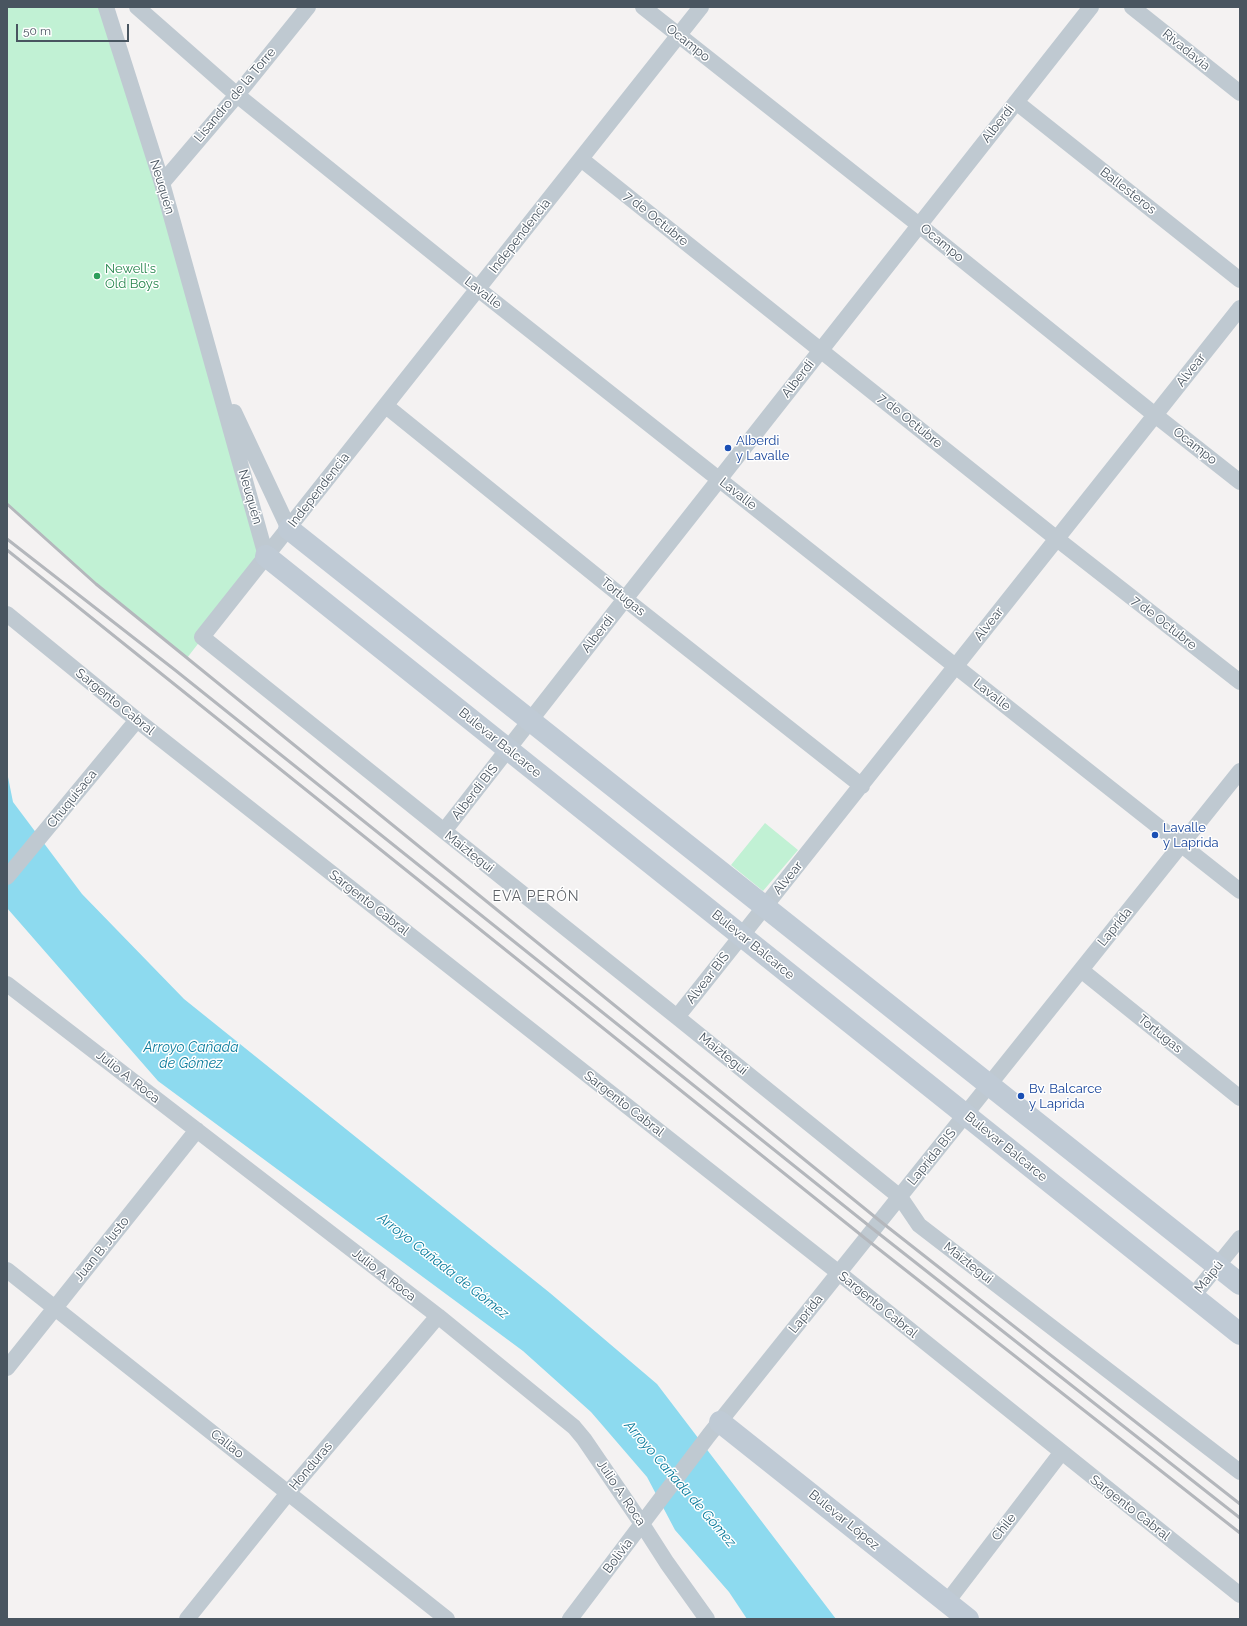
<!DOCTYPE html>
<html>
<head>
<meta charset="utf-8">
<style>
	body { margin:0 }
	#map { position:relative; width:1247px; height:1626px; overflow:hidden; background:#f4f2f2; font-family:Raleway,sans-serif }
	canvas { display:block }
	.frame { position:absolute; inset:0; border:8px solid #495560; pointer-events:none }
	.scale { position:absolute; left:16px; top:24px; width:113px; height:18px; box-sizing:border-box; border:2px solid #495560; border-top:0; padding-left:5px; font-size:12px; line-height:14px; white-space:nowrap; color:#495560; -webkit-text-stroke:3px #fff; paint-order:stroke }
</style>
</head>
<body>
<div id="map">
<canvas width="1247" height="1626"></canvas>
<div class="frame"></div>
<div class="scale">50 m</div>
</div>
<script>
const ctx = document.querySelector('canvas').getContext('2d');
ctx.lineJoin = 'round';
function fillPath(path, color) { ctx.fillStyle = color; ctx.fill(path, 'evenodd'); }
const shape = rows => new Path2D(rows.map(r => 'M' + r).join(''));
function trace(path, color, width, dash) { ctx.strokeStyle = color; ctx.lineWidth = width; ctx.lineCap = dash ? 'butt' : 'round'; ctx.setLineDash(dash || []); ctx.stroke(path); }
function write(font, color, halo, rows, align = 'center') {
  ctx.font = font + ' Raleway,sans-serif'; ctx.lineWidth = 3; ctx.setLineDash([]); ctx.textBaseline = 'middle'; ctx.strokeStyle = halo; ctx.fillStyle = color; for (const [text, x, y, turn = 0] of rows) {
    ctx.save(); ctx.translate(x, y); ctx.rotate((+turn || 0) * Math.PI / 180); ctx.textAlign = isNaN(turn) ? turn : align; if (halo) ctx.strokeText(text, 0, 0); ctx.fillText(text, 0, 0); ctx.restore();
  }
}
const green = shape([
	[7,7,106,7,266,556,187,658,96,584,7,504],
	[765,823,798,850,763,891,731,865]
]);
const water = shape([
	[7,772,13,802,82,894,184,999,550,1293,657,1384,836,1619,747,1619,729,1592,675,1530,647,1477,591,1412,523,1351,158,1081,7,908]
]);
const minor = shape([
	[106,7,162,183,266,556],
	[137,7,237,95,478,289,1240,891],
	[643,7,919,225,1155,415,1240,482],
	[701,7,202,637,444,831,677,1017,900,1197,919,1225,1240,1472],
	[1132,7,1240,93],
	[1016,102,1240,280],
	[581,159,1057,539,1240,682],
	[162,183,237,95,308,7],
	[386,406,625,599,862,786],
	[234,412,289,529],
	[7,614,137,720,839,1273,1240,1595],
	[444,831,625,599,1091,7],
	[7,877,137,720],
	[1081,970,1240,1098],
	[7,984,438,1316,574,1427,584,1439,642,1524,667,1563,707,1619],
	[677,1017,1240,308],
	[7,1270,447,1619],
	[1193,1296,1240,1238],
	[7,1368,197,1130],
	[947,1602,1061,1453],
	[187,1619,288,1493,438,1316],
	[570,1619,709,1435,1240,771]
]);
const secondary = shape([
	[289,529,1240,1284],
	[266,556,1240,1334],
	[720,1422,968,1619]
]);
const rail = shape([
	[7,504,96,584,880,1221,1240,1504],
	[7,539,175,670,873,1229,1240,1518],
	[7,550,866,1239,1240,1533]
]);
const markers = [
	[97,276,4,"#2e9e5b"],
	[728,448,4,"#1a4fb4"],
	[1155,835,4,"#1a4fb4"],
	[1021,1096,4,"#1a4fb4"]
];
const streetNames = [
	["Ocampo",688,43,38],
	["Rivadavia",1186,50,39],
	["Lisandro de la Torre",235,95,-50],
	["Alberdi",998,124,-52],
	["Neuquén",162,187,73],
	["Ballesteros",1128,191,38],
	["7 de Octubre",656,219,39],
	["Independencia",520,236,-52],
	["Ocampo",942,243,39],
	["Lavalle",483,293,38],
	["Alvear",1191,370,-52],
	["Alberdi",798,379,-52],
	["7 de Octubre",910,421,39],
	["Ocampo",1195,446,38],
	["Independencia",319,490,-52],
	["Lavalle",738,494,38],
	["Neuquén",250,497,74],
	["Tortugas",623,597,39],
	["7 de Octubre",1164,623,38],
	["Alvear",989,624,-52],
	["Alberdi",598,634,-52],
	["Lavalle",992,695,38],
	["Sargento Cabral",115,702,39],
	["Bulevar Balcarce",500,743,39],
	["Alberdi BIS",475,792,-52],
	["Chuquisaca",72,799,-51],
	["Maiztegui",469,852,38],
	["Alvear",788,878,-51],
	["Sargento Cabral",369,903,38],
	["Laprida",1115,927,-51],
	["Bulevar Balcarce",753,945,39],
	["Alvear BIS",708,978,-52],
	["Tortugas",1160,1034,39],
	["Maiztegui",723,1054,39],
	["Julio A. Roca",128,1077,38],
	["Sargento Cabral",624,1104,38],
	["Bulevar Balcarce",1006,1147,39],
	["Laprida BIS",932,1157,-51],
	["Juan B. Justo",102,1249,-51],
	["Maiztegui",968,1263,38],
	["Julio A. Roca",384,1275,38],
	["Maipú",1209,1277,-51],
	["Sargento Cabral",878,1305,39],
	["Laprida",806,1314,-51],
	["Callao",227,1444,38],
	["Honduras",311,1466,-50],
	["Julio A. Roca",621,1493,56],
	["Sargento Cabral",1130,1508,38],
	["Bulevar López",844,1520,39],
	["Chile",1004,1527,-52],
	["Bolivia",618,1556,-53]
];
const leisureNames = [
	["Newell's",105,269],
	["Old Boys",105,284]
];
const transitNames = [
	["Alberdi",736,441],
	["y Lavalle",736,456],
	["Lavalle",1163,828],
	["y Laprida",1163,843],
	["Bv. Balcarce",1029,1089],
	["y Laprida",1029,1104]
];
const neighbourhoodNames = [
	["EVA PERÓN",536,897]
];
const waterNames = [
	["Arroyo Cañada",191,1048],
	["de Gómez",191,1064],
	["Arroyo Cañada de Gómez",443,1266,38],
	["Arroyo Cañada de Gómez",680,1484,49]
];
fillPath(green, '#c1f1d4');
fillPath(water, '#8ddaef');
trace(minor, '#bfc9d1', 16);
trace(secondary, '#bfcad5', 22);
trace(rail, '#b4b7bc', 3);
for (const [x, y, r, color] of markers) { const dot = new Path2D(); dot.arc(x, y, r, 0, 2 * Math.PI); ctx.fillStyle = color; ctx.fill(dot); trace(dot, '#fff', 1.5); }
write('13px', '#495560', '#fff', streetNames);
write('13px', '#27864d', '#fff', leisureNames, 'left');
write('13px', '#164399', '#fff', transitNames, 'left');
ctx.letterSpacing = '1px';
write('14px', '#5e6267', '#fff', neighbourhoodNames);
ctx.letterSpacing = '0px';
write('italic 14px', '#0a7b9b', '#fff', waterNames);
</script>
</body>
</html>
